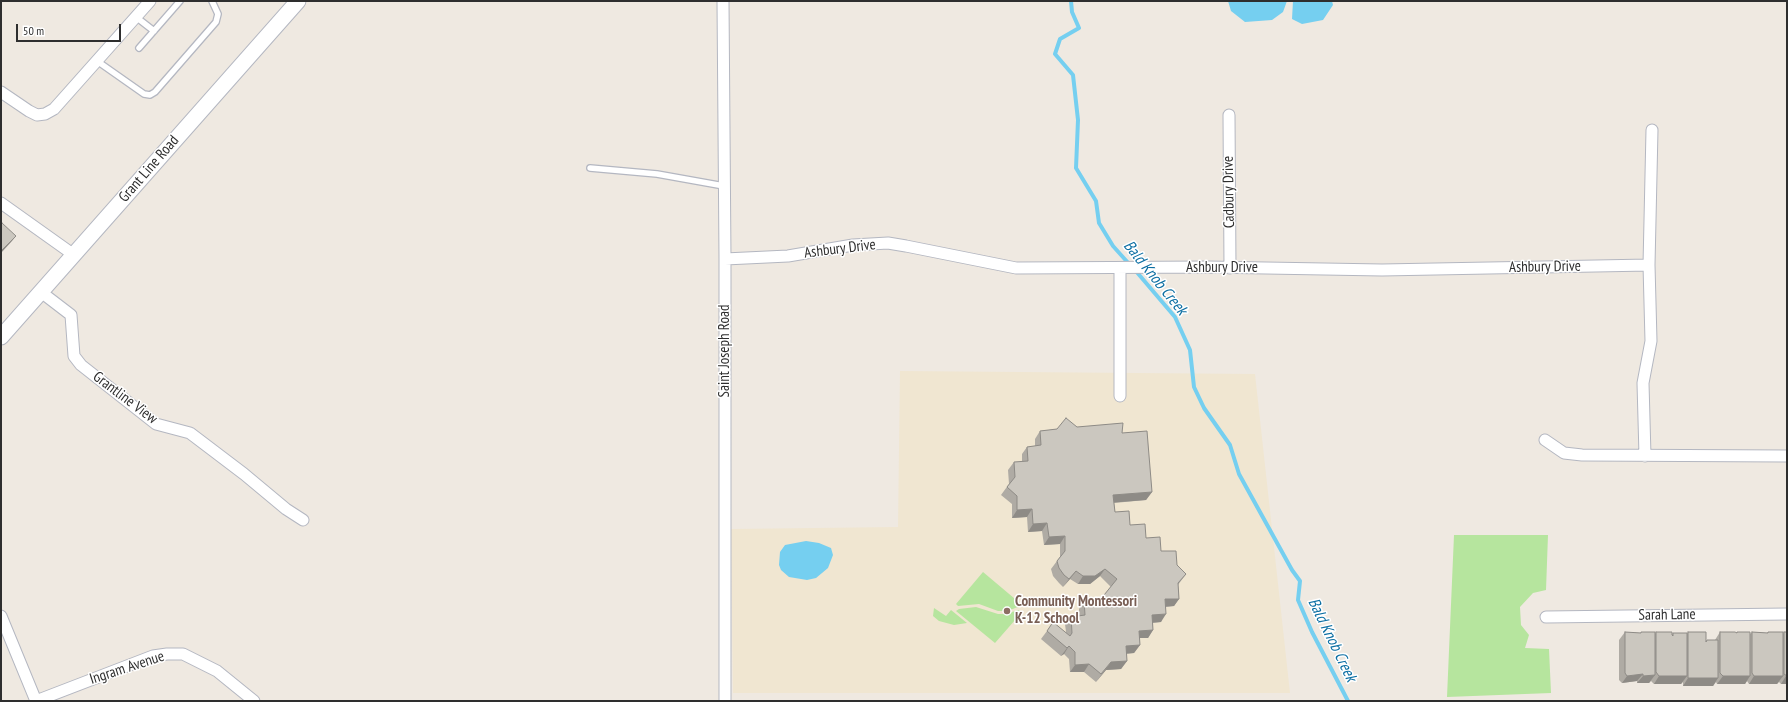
<!DOCTYPE html>
<html>
<head>
<meta charset="utf-8">
<style>
	body { margin:0 }
	#map { position:relative; width:1788px; height:702px; overflow:hidden; background:#efe9e1; font-family:"PT Sans Narrow",sans-serif }
	canvas { display:block }
	.frame { position:absolute; inset:0; border:2px solid #2e2e2e; pointer-events:none }
	.scale { position:absolute; left:16px; top:24px; width:105px; height:18px; box-sizing:border-box; border:2px solid #2e2e2e; border-top:0; padding-left:5px; font-size:12px; line-height:14px; white-space:nowrap; color:#2e2e2e; -webkit-text-stroke:3px #fff; paint-order:stroke }
</style>
</head>
<body>
<div id="map">
<canvas width="1788" height="702"></canvas>
<div class="frame"></div>
<div class="scale">50 m</div>
</div>
<script>
const ctx = document.querySelector('canvas').getContext('2d');
ctx.lineJoin = 'round';
function fillPath(path, color) { ctx.fillStyle = color; ctx.fill(path, 'evenodd'); }
const shape = rows => new Path2D(rows.map(r => 'M' + r).join(''));
function trace(path, color, width, dash) { ctx.strokeStyle = color; ctx.lineWidth = width; ctx.lineCap = dash ? 'butt' : 'round'; ctx.setLineDash(dash || []); ctx.stroke(path); }
function write(font, color, halo, rows, align = 'center') {
  ctx.font = font + ' "PT Sans Narrow",sans-serif'; ctx.lineWidth = 3; ctx.setLineDash([]); ctx.textBaseline = 'middle'; ctx.strokeStyle = halo; ctx.fillStyle = color; for (const [text, x, y, turn = 0] of rows) {
    ctx.save(); ctx.translate(x, y); ctx.rotate((+turn || 0) * Math.PI / 180); ctx.textAlign = isNaN(turn) ? turn : align; if (halo) ctx.strokeText(text, 0, 0); ctx.fillText(text, 0, 0); ctx.restore();
  }
}
const education = shape([
	[900,371,1255,374,1290,693,733,693,731,529,898,527]
]);
const green = shape([
	[1454,535,1548,535,1546,590,1533,593,1520,607,1521,625,1529,635,1525,648,1549,649,1551,693,1447,697],
	[983,572,1021,604,1020,606,1008,611,998,611,979,604,958,606,956,604],
	[976,607,998,614,1006,614,1018,610,1022,612,995,643,956,611,959,609],
	[934,608,946,616,951,610,967,623,954,625,939,621,933,616]
]);
const water = shape([
	[1228,1,1287,1,1283,12,1272,20,1245,22,1231,11],
	[1293,1,1332,1,1333,5,1323,20,1302,24,1292,19],
	[806,541,819,543,831,548,833,555,828,568,816,578,807,580,789,577,781,570,779,565,780,552,785,545]
]);
const stream = shape([
	[1071,1,1072,12,1079,28,1060,39,1055,54,1073,75,1078,120,1076,168,1096,201,1099,223,1113,246,1130,265],
	[1135,270,1175,317,1190,350,1194,387,1204,408,1230,445,1239,474,1292,570,1300,581,1298,600,1312,632,1348,701]
]);
const service = shape([
	[136,17,154,31],
	[139,48,180,1],
	[97,61,144,94,150,95,155,92,216,22,218,14,212,1],
	[590,168,657,174,724,186]
]);
const minor = shape([
	[723,1,725,259,725,701],
	[1,92,29,111,37,115,45,114,54,109,150,1],
	[1229,115,1230,268],
	[1,203,74,255],
	[725,259,788,256,853,245,888,243,906,246,1016,268,1208,267,1382,270,1649,265],
	[1120,269,1120,396],
	[41,292,71,315,74,356,81,365,156,424,190,433,244,474,286,509,303,520],
	[1545,440,1564,453,1582,455,1787,456],
	[1645,456,1643,383,1651,341,1649,265,1652,130],
	[1,616,36,701],
	[1546,617,1787,614],
	[36,701,153,656,167,654,183,654,217,671,254,701]
]);
const secondary = shape([
	[1,337,298,1]
]);
const wall = shape([
	[1077,427,1122,433,1152,492,1146,500,1114,503,1115,512,1186,574,1178,585,1179,599,1174,606,1166,607,1161,622,1153,623,1153,630,1148,638,1139,638,1140,645,1134,653,1126,654,1127,661,1121,669,1106,670,1096,682,1084,672,1070,672,1069,659,1064,654,1061,656,1041,639,1047,631,1066,632,1065,624,1071,617,1079,616,1079,609,1084,601,1100,600,1111,587,1100,576,1090,584,1078,584,1070,579,1063,587,1059,583,1053,576,1051,569,1060,557,1060,544,1044,545,1042,531,1028,532,1027,517,1012,518,1012,504,1001,495,1009,484,1008,470,1014,462,1022,462,1022,454,1027,447,1035,446,1035,439,1040,431],
	[1625,632,1641,633,1641,632,1655,634,1656,632,1672,635,1673,633,1687,634,1688,632,1706,641,1715,640,1720,632,1736,633,1737,632,1750,634,1752,632,1767,633,1768,632,1783,634,1784,632,1787,632,1787,684,1781,684,1779,682,1777,684,1749,684,1747,681,1745,684,1717,684,1716,682,1713,686,1683,686,1683,682,1681,684,1654,684,1651,681,1649,683,1637,683,1637,681,1622,683,1619,680,1619,640]
]);
const shadedWall = shape([
	[16,236,12,241,1,253,1,251],
	[1152,492,1146,500,1108,503,1113,495],
	[1032,509,1027,517,1012,518,1017,510],
	[1047,523,1042,531,1028,532,1033,524],
	[1065,536,1060,544,1044,545,1049,537],
	[1105,569,1100,576,1090,584,1078,584,1083,576],
	[1076,571,1070,579,1063,587,1069,579],
	[1165,599,1179,599,1174,606,1160,607],
	[1166,614,1161,622,1147,623,1152,615],
	[1153,630,1148,638,1133,638,1139,631],
	[1140,645,1134,653,1120,654,1126,646],
	[1069,646,1064,654,1061,656,1067,648],
	[1127,661,1121,669,1106,670,1096,682,1111,662],
	[1089,664,1084,672,1070,672,1075,665],
	[1643,674,1637,681,1622,683,1627,676],
	[1655,675,1649,683,1637,683,1643,676],
	[1659,676,1687,676,1681,684,1654,684],
	[1723,676,1750,676,1745,684,1717,684],
	[1754,676,1783,676,1777,684,1749,684],
	[1786,676,1787,676,1787,684,1781,684],
	[1688,678,1718,678,1713,686,1683,686]
]);
const building = shape([
	[2,223,16,236,1,251,1,224,2,223],
	[1066,418,1077,427,1123,423,1122,433,1147,431,1152,492,1113,495,1115,512,1129,511,1130,525,1145,524,1146,538,1160,537,1161,551,1176,551,1177,565,1186,574,1178,583,1179,599,1165,599,1166,614,1152,615,1153,630,1139,631,1140,645,1126,646,1127,661,1111,662,1101,674,1089,664,1075,665,1075,652,1069,646,1067,648,1047,631,1053,622,1070,636,1072,633,1071,617,1085,615,1084,601,1100,600,1117,579,1105,569,1095,576,1083,576,1076,571,1069,579,1064,575,1059,568,1057,561,1065,551,1065,536,1049,537,1047,523,1033,524,1032,509,1017,510,1017,496,1007,487,1015,477,1014,462,1028,461,1027,447,1041,445,1040,431,1057,429,1066,418],
	[1625,632,1641,633,1641,632,1655,632,1655,675,1643,676,1643,674,1627,676,1625,673,1625,632],
	[1656,632,1672,632,1672,635,1673,636,1673,633,1687,633,1687,676,1659,676,1656,672,1656,632],
	[1688,632,1706,632,1706,642,1707,640,1718,640,1718,678,1688,678,1688,632],
	[1720,632,1735,632,1737,633,1737,632,1750,632,1750,676,1723,676,1720,673,1720,632],
	[1752,632,1768,633,1768,632,1783,632,1783,676,1754,676,1752,673,1752,632],
	[1784,632,1787,632,1787,676,1784,674,1784,632]
]);
const markers = [
	[1007,611,4,"#8d6e63"]
];
const streetNames = [
	["Grant Line Road",149,169,-49],
	["Cadbury Drive",1229,192,-91],
	["Ashbury Drive",840,249,-7],
	["Ashbury Drive",1545,267,-1],
	["Ashbury Drive",1222,268],
	["Saint Joseph Road",725,351,-90],
	["Grantline View",125,398,37],
	["Sarah Lane",1667,615,-1],
	["Ingram Avenue",127,668,-18]
];
const educationNames = [
	["Community Montessori",1015,602],
	["K-12 School",1015,619]
];
const waterNames = [
	["Bald Knob Creek",1155,278,51],
	["Bald Knob Creek",1332,640,64]
];
fillPath(education, '#f0e6d1');
fillPath(green, '#b6e59e');
fillPath(water, '#75cff0');
trace(stream, '#75cff0', 4);
trace(service, '#b4b7c1', 8);
trace(minor, '#b4b7c1', 13);
trace(secondary, '#b4b7c1', 17);
trace(service, '#fff', 5.5);
trace(minor, '#fff', 11);
trace(secondary, '#fff', 15);
fillPath(wall, '#afaba4');
fillPath(shadedWall, '#8e8b86');
fillPath(building, '#cbc7bf');
trace(building, '#8e8b86', 1);
for (const [x, y, r, color] of markers) { const dot = new Path2D(); dot.arc(x, y, r, 0, 2 * Math.PI); ctx.fillStyle = color; ctx.fill(dot); trace(dot, '#fff', 1.5); }
write('15px', '#2e2e2e', '#fff', streetNames);
write('bold 15px', '#785e54', '#fff', educationNames, 'left');
write('italic 16px', '#0d6fa3', '#fff', waterNames);
</script>
</body>
</html>
